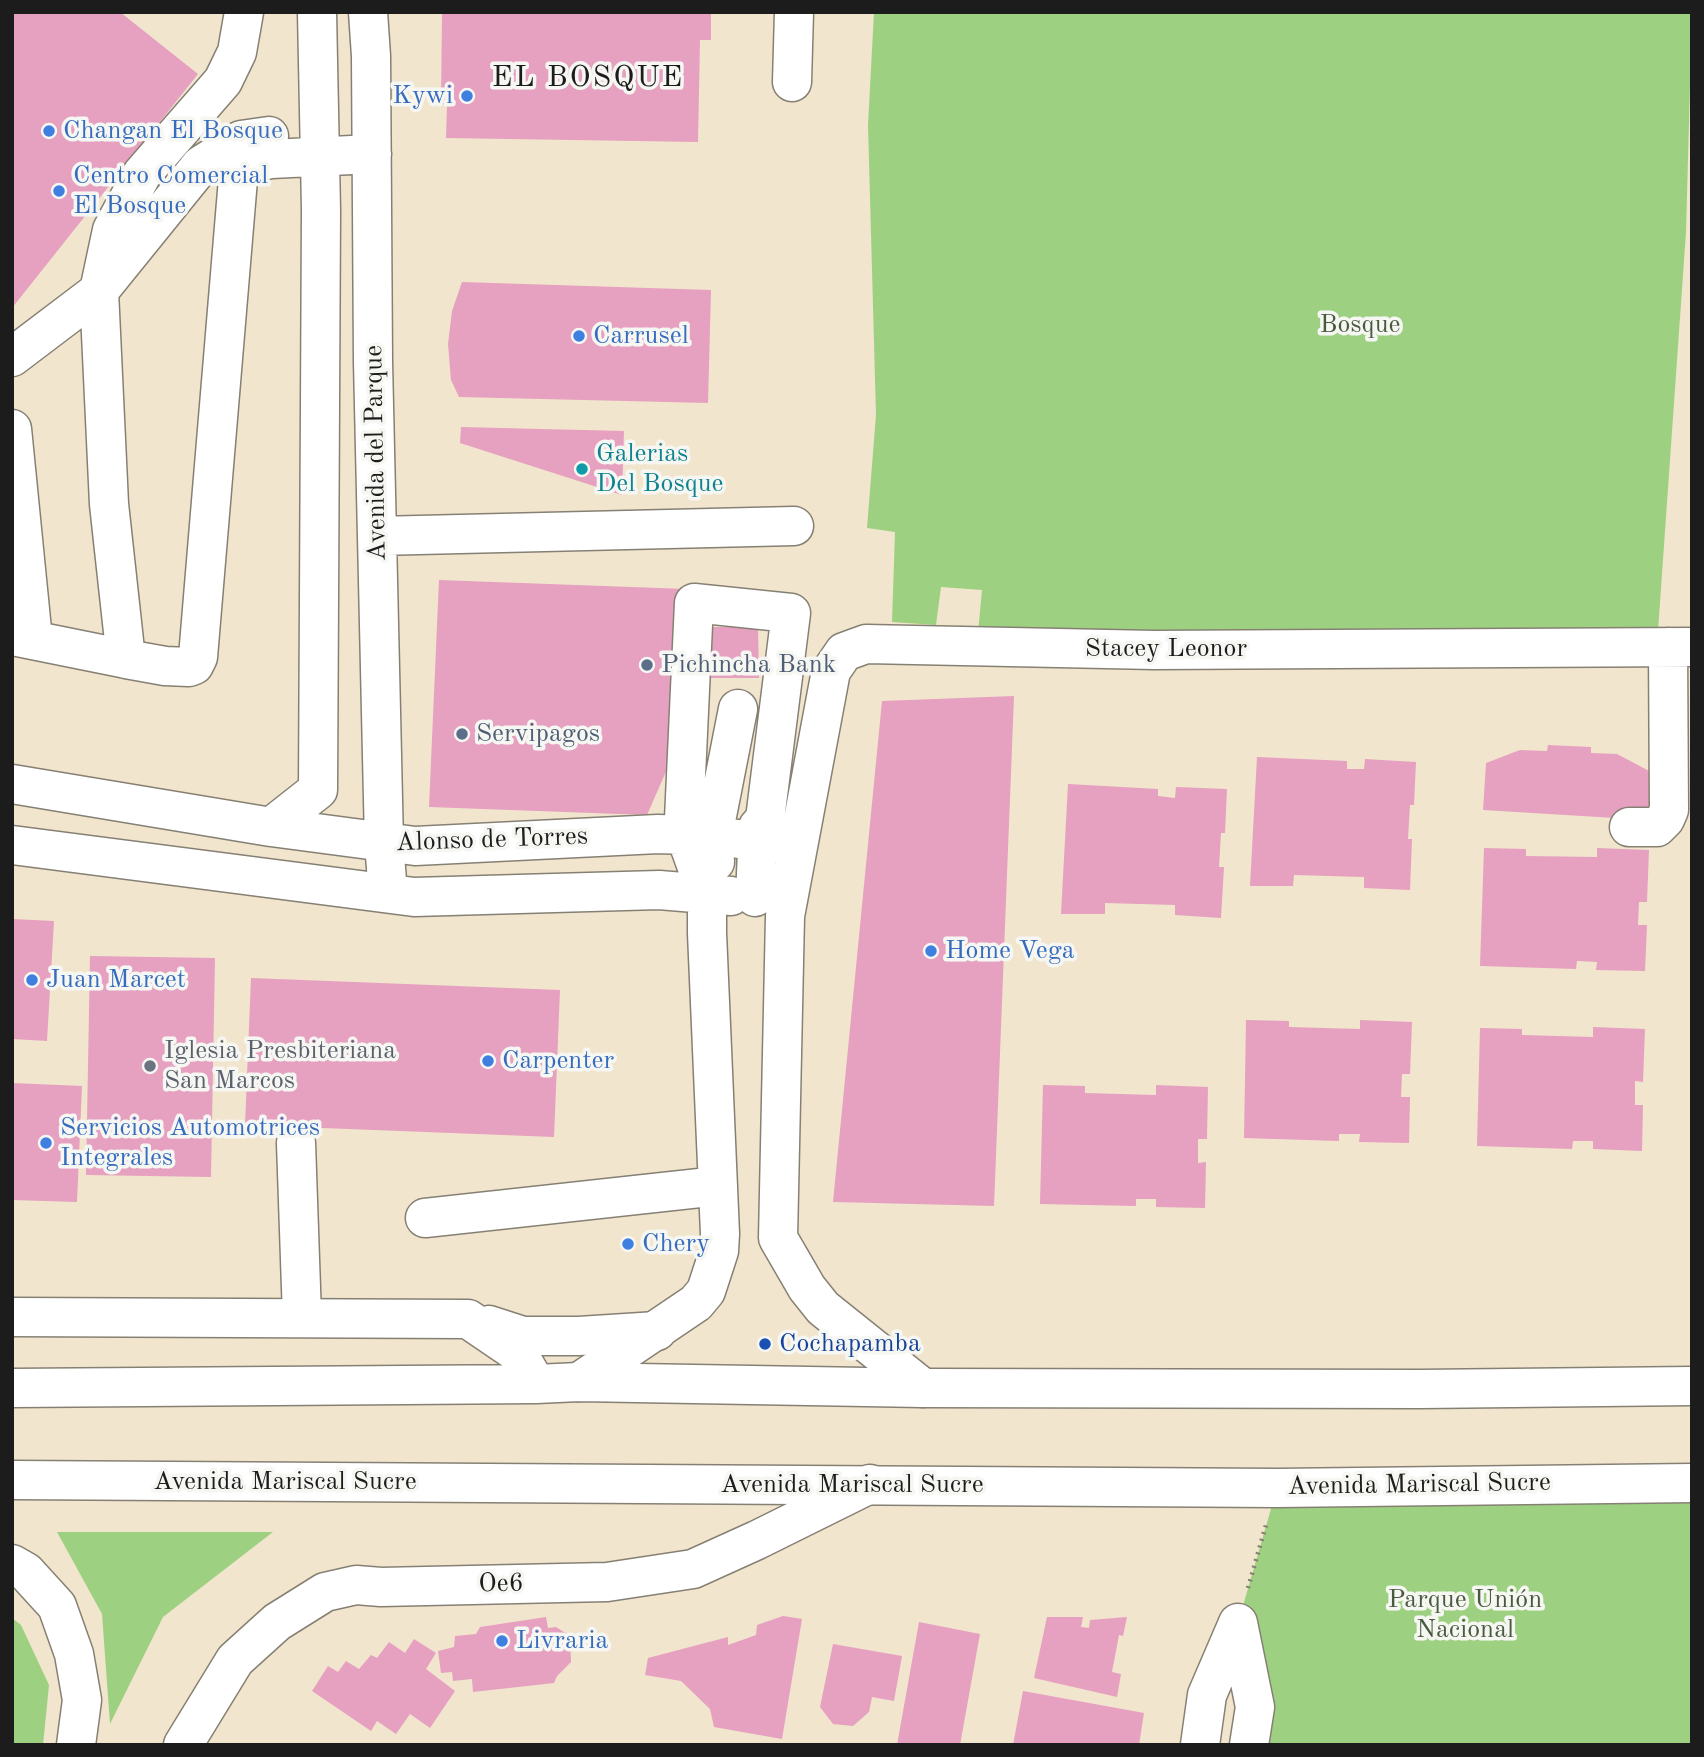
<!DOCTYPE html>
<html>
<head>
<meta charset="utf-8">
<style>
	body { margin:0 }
	#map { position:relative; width:1704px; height:1757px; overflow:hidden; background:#f1e5cd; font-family:"Old Standard TT",serif }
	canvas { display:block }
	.frame { position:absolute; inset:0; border:14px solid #1c1c1c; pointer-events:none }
</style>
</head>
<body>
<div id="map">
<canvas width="1704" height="1757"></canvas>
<div class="frame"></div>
</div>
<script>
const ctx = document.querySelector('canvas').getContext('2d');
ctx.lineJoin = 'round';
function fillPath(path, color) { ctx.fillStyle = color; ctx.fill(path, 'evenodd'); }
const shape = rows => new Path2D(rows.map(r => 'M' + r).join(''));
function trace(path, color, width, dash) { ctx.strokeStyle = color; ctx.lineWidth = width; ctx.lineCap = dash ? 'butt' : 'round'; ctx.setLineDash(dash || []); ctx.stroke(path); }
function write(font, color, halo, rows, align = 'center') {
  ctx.font = font + ' "Old Standard TT",serif'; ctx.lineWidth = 7; ctx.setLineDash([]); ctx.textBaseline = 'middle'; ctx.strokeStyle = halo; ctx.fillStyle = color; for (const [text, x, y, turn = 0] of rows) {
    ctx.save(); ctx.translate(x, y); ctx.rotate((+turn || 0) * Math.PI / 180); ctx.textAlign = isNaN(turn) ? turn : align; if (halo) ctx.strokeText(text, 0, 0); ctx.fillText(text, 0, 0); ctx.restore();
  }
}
const green = shape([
	[874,12,1692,12,1686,232,1657,645,978,633,982,590,941,587,936,625,892,622,895,532,867,528,876,415,868,125],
	[1692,1486,1692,1745,1249,1745,1238,1623,1277,1488],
	[57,1532,273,1532,163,1617,110,1724,102,1614],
	[12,1618,21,1625,49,1685,43,1745,12,1745]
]);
const building = shape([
	[12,12,120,12,198,74,12,308],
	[442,12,711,12,711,40,700,40,698,142,446,138,447,105,441,104],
	[462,282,711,290,708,403,459,397,451,380,448,344,452,311],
	[461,427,624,431,622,495,460,443],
	[439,580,686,589,679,742,647,815,429,807],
	[709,627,758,627,759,678,709,678],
	[1014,696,994,1206,833,1202,882,701],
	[1548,745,1591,747,1591,753,1617,754,1651,772,1648,820,1483,810,1486,763,1520,750,1547,751],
	[1257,757,1347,761,1347,769,1364,769,1365,759,1416,762,1414,805,1410,805,1408,839,1412,839,1410,890,1364,888,1364,877,1294,875,1293,886,1250,886],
	[1068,784,1158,789,1158,796,1175,798,1176,787,1227,789,1225,833,1221,833,1219,867,1224,867,1221,918,1175,915,1175,905,1105,903,1105,914,1061,914],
	[1484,848,1526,849,1526,856,1597,857,1597,848,1649,850,1647,902,1639,902,1638,925,1647,925,1645,971,1596,970,1597,962,1577,961,1576,969,1480,966],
	[12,919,54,921,47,1041,12,1039],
	[90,956,215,958,211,1177,86,1175],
	[251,978,560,990,554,1137,245,1125],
	[1246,1020,1289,1021,1289,1027,1360,1029,1360,1020,1412,1022,1410,1074,1402,1074,1401,1097,1410,1097,1409,1143,1359,1142,1360,1134,1339,1134,1339,1141,1244,1138],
	[1593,1027,1645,1029,1643,1082,1635,1081,1635,1105,1643,1105,1642,1151,1593,1149,1593,1141,1573,1141,1572,1149,1477,1146,1480,1028,1522,1029,1522,1035,1593,1037],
	[12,1083,82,1086,77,1202,12,1200],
	[1043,1085,1085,1086,1085,1093,1156,1095,1156,1085,1208,1087,1207,1139,1198,1139,1198,1163,1206,1162,1205,1208,1156,1207,1156,1199,1136,1199,1136,1206,1040,1204],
	[783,1616,802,1619,782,1739,714,1727,710,1709,681,1681,645,1675,648,1658,728,1637,728,1645,756,1635,757,1625],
	[546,1617,548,1628,556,1627,570,1636,571,1662,557,1676,554,1683,473,1692,472,1679,453,1681,452,1672,441,1673,438,1651,454,1647,455,1636,476,1634,480,1627],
	[1047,1617,1083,1617,1081,1627,1089,1628,1090,1620,1127,1617,1123,1636,1119,1635,1112,1672,1121,1674,1117,1697,1034,1678],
	[919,1622,980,1634,960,1745,897,1745],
	[414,1639,436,1653,426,1669,455,1691,430,1728,410,1714,396,1734,377,1721,371,1731,312,1691,328,1666,338,1672,346,1661,359,1669,371,1655,377,1658,389,1642,405,1653],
	[833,1644,902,1656,894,1701,872,1697,869,1712,853,1726,833,1724,820,1707],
	[1023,1691,1144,1713,1139,1745,1013,1745]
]);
const path = shape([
	[1248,1588,1266,1525]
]);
const minor = shape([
	[244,12,237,52,223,81,142,174,112,230,99,291,109,504,126,659,165,666,189,667,194,665,198,657,238,179,244,165,271,159,372,154],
	[368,12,371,56,373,362,384,843,388,893],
	[792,82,794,12],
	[12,357,99,291,201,165,241,140,269,136],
	[12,429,33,640],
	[377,536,794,526],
	[12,636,126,659],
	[12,784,271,827,415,846,658,834,713,836,781,844],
	[271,827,318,790,321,210,317,12],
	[1629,827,1657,827,1665,819,1669,810,1668,647],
	[12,845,414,897,659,890,731,896],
	[715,862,713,836,738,709],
	[296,1143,302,1317],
	[425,1218,718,1186],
	[579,1382,696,1303,706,1291,719,1251,720,1234,707,933,707,895,685,834,684,819,694,603,791,613,765,819,758,827,755,897],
	[923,1388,823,1308,807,1288,778,1238,785,916,831,671,844,652,866,644,1154,650,1692,647],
	[1238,1623,1255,1707,1249,1745],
	[183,1745,235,1660,277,1622,325,1592,356,1585,381,1587,607,1582,693,1569,757,1540,870,1484],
	[1200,1745,1207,1695,1238,1623]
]);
const major = shape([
	[12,1317,468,1319,518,1353,536,1384],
	[489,1325,523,1336,579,1336,657,1331],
	[12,1388,536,1384,579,1382,923,1388,1421,1389,1692,1386],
	[12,1480,1277,1488,1692,1483],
	[12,1564,26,1572,57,1606,74,1654,82,1700,76,1745]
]);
const markers = [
	[467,96,7,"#3f7fe0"],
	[49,131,7,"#3f7fe0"],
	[59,191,7,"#3f7fe0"],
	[579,336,7,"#3f7fe0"],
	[582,469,7,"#0f9aa8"],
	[647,665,7,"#5c6f8a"],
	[462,734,7,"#5c6f8a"],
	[931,951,7,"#3f7fe0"],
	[32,980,7,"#3f7fe0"],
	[488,1061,7,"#3f7fe0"],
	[150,1066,7,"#6b7280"],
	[46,1143,7,"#3f7fe0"],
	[628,1244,7,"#3f7fe0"],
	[765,1344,7,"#1a4fb4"],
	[502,1641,7,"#3f7fe0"]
];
const shopNames = [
	["Kywi",453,96,"right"],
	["Changan El Bosque",63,131],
	["Centro Comercial",73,176],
	["El Bosque",73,206],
	["Carrusel",593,336],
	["Home Vega",945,951],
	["Juan Marcet",46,980],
	["Carpenter",502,1061],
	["Servicios Automotrices",60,1128],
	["Integrales",60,1158],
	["Chery",642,1244],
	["Livraria",516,1641]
];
const parkNames = [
	["Bosque",1360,325],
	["Parque Unión",1465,1600],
	["Nacional",1465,1630]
];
const streetNames = [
	["Avenida del Parque",376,453,-91],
	["Stacey Leonor",1166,649],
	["Alonso de Torres",492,840,-2],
	["Avenida Mariscal Sucre",285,1482],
	["Avenida Mariscal Sucre",852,1485],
	["Avenida Mariscal Sucre",1419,1485,-1],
	["Oe6",501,1584,-1]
];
const cultureNames = [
	["Galerias",596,454],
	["Del Bosque",596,484]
];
const serviceNames = [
	["Pichincha Bank",661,665],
	["Servipagos",476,734]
];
const worshipNames = [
	["Iglesia Presbiteriana",164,1051],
	["San Marcos",164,1081]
];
const transitNames = [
	["Cochapamba",779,1344]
];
const quarterNames = [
	["EL BOSQUE",588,78]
];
fillPath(green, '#9dd181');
fillPath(building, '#e6a0c0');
trace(minor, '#868074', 41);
trace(major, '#868074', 41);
trace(path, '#868074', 4.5, [2, 5]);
trace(minor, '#fff', 38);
trace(major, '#fff', 38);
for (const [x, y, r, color] of markers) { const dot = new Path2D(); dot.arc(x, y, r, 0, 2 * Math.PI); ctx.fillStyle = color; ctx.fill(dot); trace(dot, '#f6f6f2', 2.5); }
write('26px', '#366cbe', '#f6f6f2', shopNames, 'left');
write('26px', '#495b3f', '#f6f6f2', parkNames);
write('26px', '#1c1c1c', '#f6f6f2', streetNames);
write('26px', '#0d838f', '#f6f6f2', cultureNames, 'left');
write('26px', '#4e5e75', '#f6f6f2', serviceNames, 'left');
write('26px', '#5b616d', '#f6f6f2', worshipNames, 'left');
write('26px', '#164399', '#f6f6f2', transitNames, 'left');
ctx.letterSpacing = '2px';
write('30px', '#1c1c1c', '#f6f6f2', quarterNames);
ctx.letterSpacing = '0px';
</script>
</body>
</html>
